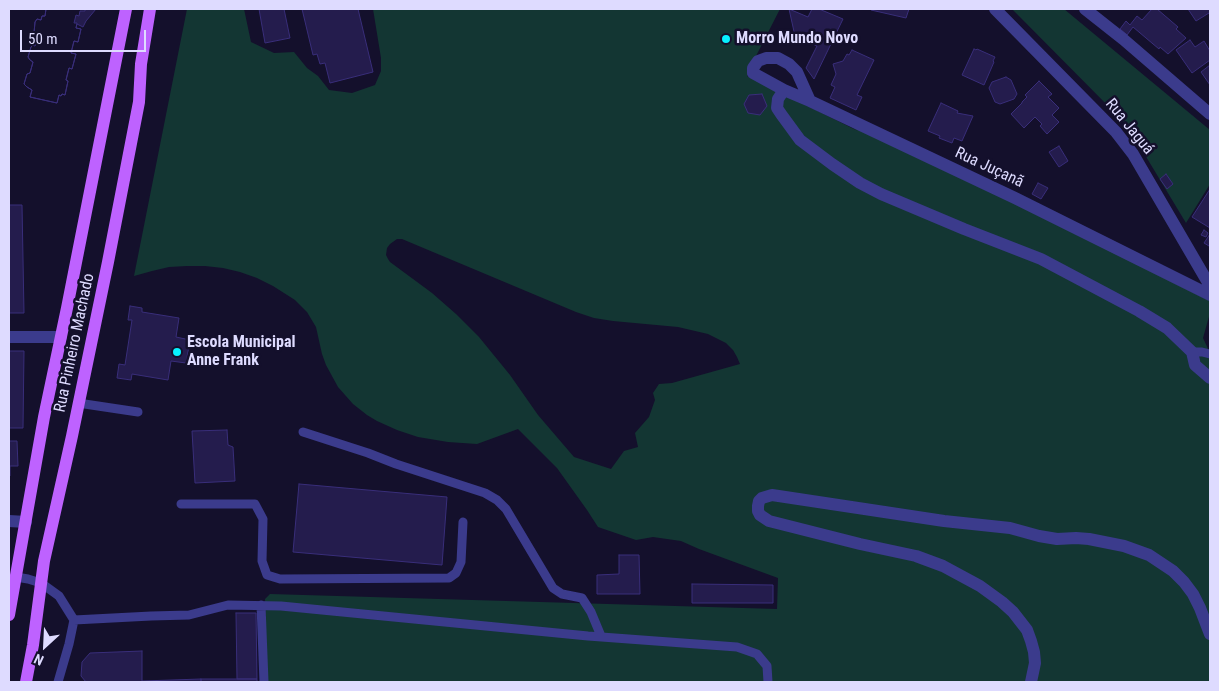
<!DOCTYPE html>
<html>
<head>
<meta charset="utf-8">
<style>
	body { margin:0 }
	#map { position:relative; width:1219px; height:691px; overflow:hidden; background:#14102c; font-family:"Roboto Condensed",sans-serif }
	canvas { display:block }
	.frame { position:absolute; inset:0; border:10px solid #dedbff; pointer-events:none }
	.north { position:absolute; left:20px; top:621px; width:50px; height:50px; -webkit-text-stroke:4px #14102c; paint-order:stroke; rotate:205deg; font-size:14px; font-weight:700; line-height:20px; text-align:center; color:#dedbff }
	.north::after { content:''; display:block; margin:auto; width:18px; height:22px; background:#dedbff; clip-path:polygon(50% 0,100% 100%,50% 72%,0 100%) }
	.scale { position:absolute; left:20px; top:30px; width:126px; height:22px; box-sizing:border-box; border:2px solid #dedbff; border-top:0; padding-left:6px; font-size:15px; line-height:18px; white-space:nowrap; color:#dedbff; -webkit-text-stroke:4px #14102c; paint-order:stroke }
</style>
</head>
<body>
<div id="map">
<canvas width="1219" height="691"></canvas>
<div class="frame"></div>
<div class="north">N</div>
<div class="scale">50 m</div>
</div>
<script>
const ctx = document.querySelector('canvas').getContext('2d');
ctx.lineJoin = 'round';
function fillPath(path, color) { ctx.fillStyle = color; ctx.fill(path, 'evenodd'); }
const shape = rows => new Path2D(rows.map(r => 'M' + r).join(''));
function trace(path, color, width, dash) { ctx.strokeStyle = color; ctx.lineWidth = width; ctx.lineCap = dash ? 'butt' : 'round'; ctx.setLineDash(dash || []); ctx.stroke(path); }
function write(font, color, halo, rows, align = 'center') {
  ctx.font = font + ' "Roboto Condensed",sans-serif'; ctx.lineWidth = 5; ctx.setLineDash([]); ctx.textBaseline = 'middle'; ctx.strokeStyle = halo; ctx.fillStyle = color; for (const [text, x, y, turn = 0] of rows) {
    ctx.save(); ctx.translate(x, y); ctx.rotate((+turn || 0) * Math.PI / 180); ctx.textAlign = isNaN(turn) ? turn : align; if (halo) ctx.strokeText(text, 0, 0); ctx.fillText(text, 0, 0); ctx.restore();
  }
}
const green = shape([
	[187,9,244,9,251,42,274,53,294,52,307,68,318,76,329,90,352,93,375,85,381,71,381,58,373,9,780,9,756,56,753,68,747,76,858,131,810,101,1210,301,1210,313,1203,338,1210,353,1210,682,267,682,265,599,270,594,777,609,778,578,699,549,681,541,653,537,636,540,598,527,587,510,557,468,518,429,477,444,448,442,418,437,397,430,377,421,367,415,353,404,338,387,326,365,322,354,316,327,307,312,295,300,273,286,257,278,240,272,223,268,205,266,187,266,169,267,152,271,134,276],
	[397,239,402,239,576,312,594,318,613,321,678,327,708,334,726,343,733,350,737,357,740,364,672,383,659,384,653,393,655,400,649,417,635,433,638,447,624,451,611,469,574,457,538,415,510,375,479,337,456,314,432,293,390,262,388,259,386,255,387,248,390,244],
	[1012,9,1064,9,1210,130,1210,184,1186,223,1133,135,1118,116]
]);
const building = shape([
	[46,9,96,9,86,21,83,27,77,24,76,28,81,29,78,42,74,41,71,53,76,54,72,69,69,68,66,80,68,81,65,95,62,94,61,96,59,95,57,103,30,97,32,90,27,87,24,84,27,74,30,73,33,62,30,60,28,57,31,47,33,45,35,46,38,35,34,33,35,22,37,19,41,20,42,16,45,16,46,9],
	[46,9,85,9,85,11,80,11,79,16,76,15,74,23,77,23,76,28,81,29,78,42,74,41,71,53,76,54,72,69,69,68,66,80,68,81,65,95,62,94,61,96,59,95,57,103,30,97,32,90,27,87,24,84,27,74,30,73,33,62,30,60,28,57,31,47,33,45,35,46,38,35,34,33,35,22,37,19,41,20,42,16,45,16,46,9],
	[259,9,284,9,290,38,265,43,259,9],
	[302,9,358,9,373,72,330,83,325,63,320,64,317,54,313,55,302,9],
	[789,9,808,17,812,9,819,9,843,19,814,79,806,68,817,46,795,36,789,9],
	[871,9,909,9,906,18,871,10,871,9],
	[1152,9,1157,9,1178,27,1176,29,1186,38,1168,54,1160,47,1159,49,1133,27,1127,35,1120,29,1126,21,1130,25,1137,16,1142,20,1152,9],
	[1188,9,1210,9,1210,14,1209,13,1196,21,1188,9],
	[1190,40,1195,47,1204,41,1210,51,1210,60,1192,73,1176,50,1190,40],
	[974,49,976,50,977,49,995,57,993,61,994,62,984,85,962,75,974,49],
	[852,50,874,60,857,95,862,97,856,110,830,98,835,87,831,85,836,74,833,64,843,61,847,54,849,55,852,50],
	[1210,65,1210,85,1201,72,1210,65],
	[1006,77,1011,80,1017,94,1014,99,1000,104,995,102,989,88,992,82,1006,77],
	[1039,81,1052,94,1048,97,1059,108,1052,115,1059,122,1047,134,1040,126,1042,124,1035,117,1024,128,1011,114,1022,103,1022,102,1027,97,1025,95,1039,81],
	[762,94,767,106,760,115,748,113,744,104,749,95,762,94],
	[941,103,958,111,957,113,973,116,962,141,954,138,952,143,939,138,940,136,928,131,941,103],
	[1059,146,1068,161,1059,167,1049,152,1059,146],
	[1166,174,1173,184,1167,189,1160,179,1166,174],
	[1038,183,1048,188,1041,199,1032,194,1038,183],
	[1210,189,1210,228,1192,217,1210,189],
	[9,205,22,205,24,313,9,313,9,205],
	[1204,230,1208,233,1206,237,1201,235,1204,230],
	[1210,234,1210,243,1209,246,1204,243,1210,234],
	[130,306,142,308,142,312,179,318,176,337,190,340,186,363,171,361,168,380,132,374,131,380,117,378,119,364,125,365,132,320,128,320,130,306],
	[9,351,24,351,23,428,9,428,9,351],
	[227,430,228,445,233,447,235,481,195,483,192,431,227,430],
	[9,441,17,441,18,466,10,466,10,476,9,476,9,441],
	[299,484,447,497,442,565,293,552,299,484],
	[619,555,639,555,640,594,597,594,597,575,619,574,619,555],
	[692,584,773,585,773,603,692,603,692,584],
	[236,613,256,613,257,679,237,679,236,613],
	[142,651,142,681,201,679,201,682,86,682,81,676,82,662,90,653,142,651],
	[201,679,257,679,257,682,201,682,201,679]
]);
const service = shape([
	[1192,352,1202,352,1210,354],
	[78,403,138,412],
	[303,432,368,453,396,464,485,493,497,500,506,509,553,588,562,594,582,598,591,612,601,636],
	[181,504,255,504,263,519,262,561,267,575,280,579,449,578,456,573,461,562,463,522],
	[16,577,28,579,41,583,59,596,74,620,69,644,58,682],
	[261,605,264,682],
	[74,620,151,616,189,615,228,605,281,606,588,636,737,647,757,654,767,666,768,682]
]);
const minor = shape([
	[995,9,1116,132,1133,154,1210,286],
	[1085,9,1123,39,1210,114],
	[784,90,778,99,777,108,781,114,800,140,832,164,860,183,881,194,964,229,1041,259,1139,311,1167,328,1192,352,1195,365,1210,378],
	[810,101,797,72,789,64,778,58,766,58,758,61,753,68,753,73,784,90,810,101,1015,198,1210,295],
	[9,337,61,337],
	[9,521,26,522],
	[1031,682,1035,663,1034,652,1031,641,1027,630,1013,612,1002,602,980,586,943,566,916,556,860,544,769,521,760,515,758,511,758,506,759,501,762,498,772,495,944,521,1010,528,1039,536,1057,539,1076,538,1089,539,1124,546,1149,555,1173,571,1184,582,1193,594,1200,608,1210,634]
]);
const primary = shape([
	[9,615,44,417,67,308,126,9],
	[26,682,33,645,44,561,72,436,108,262,139,102,141,64,150,9]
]);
const markers = [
	[726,39,5,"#07f1ff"],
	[177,352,5,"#07f1ff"]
];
const poiNames = [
	["Morro Mundo Novo",736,39],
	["Escola Municipal",187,343],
	["Anne Frank",187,361]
];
const streetNames = [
	["Rua Jaguá",1129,127,51],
	["Rua Juçanã",989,168,25],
	["Rua Pinheiro Machado",75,343,-78]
];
fillPath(green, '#133633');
fillPath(building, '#241c4d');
trace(building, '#392e7a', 1);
trace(service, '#3b3b8c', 9);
trace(minor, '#3b3b8c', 12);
trace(primary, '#be62ff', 12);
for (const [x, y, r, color] of markers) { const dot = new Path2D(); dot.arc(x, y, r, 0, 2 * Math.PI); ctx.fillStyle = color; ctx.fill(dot); trace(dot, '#14102c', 2); }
write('bold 16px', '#dedbff', '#14102c', poiNames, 'left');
write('16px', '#dedbff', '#14102c', streetNames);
</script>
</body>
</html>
